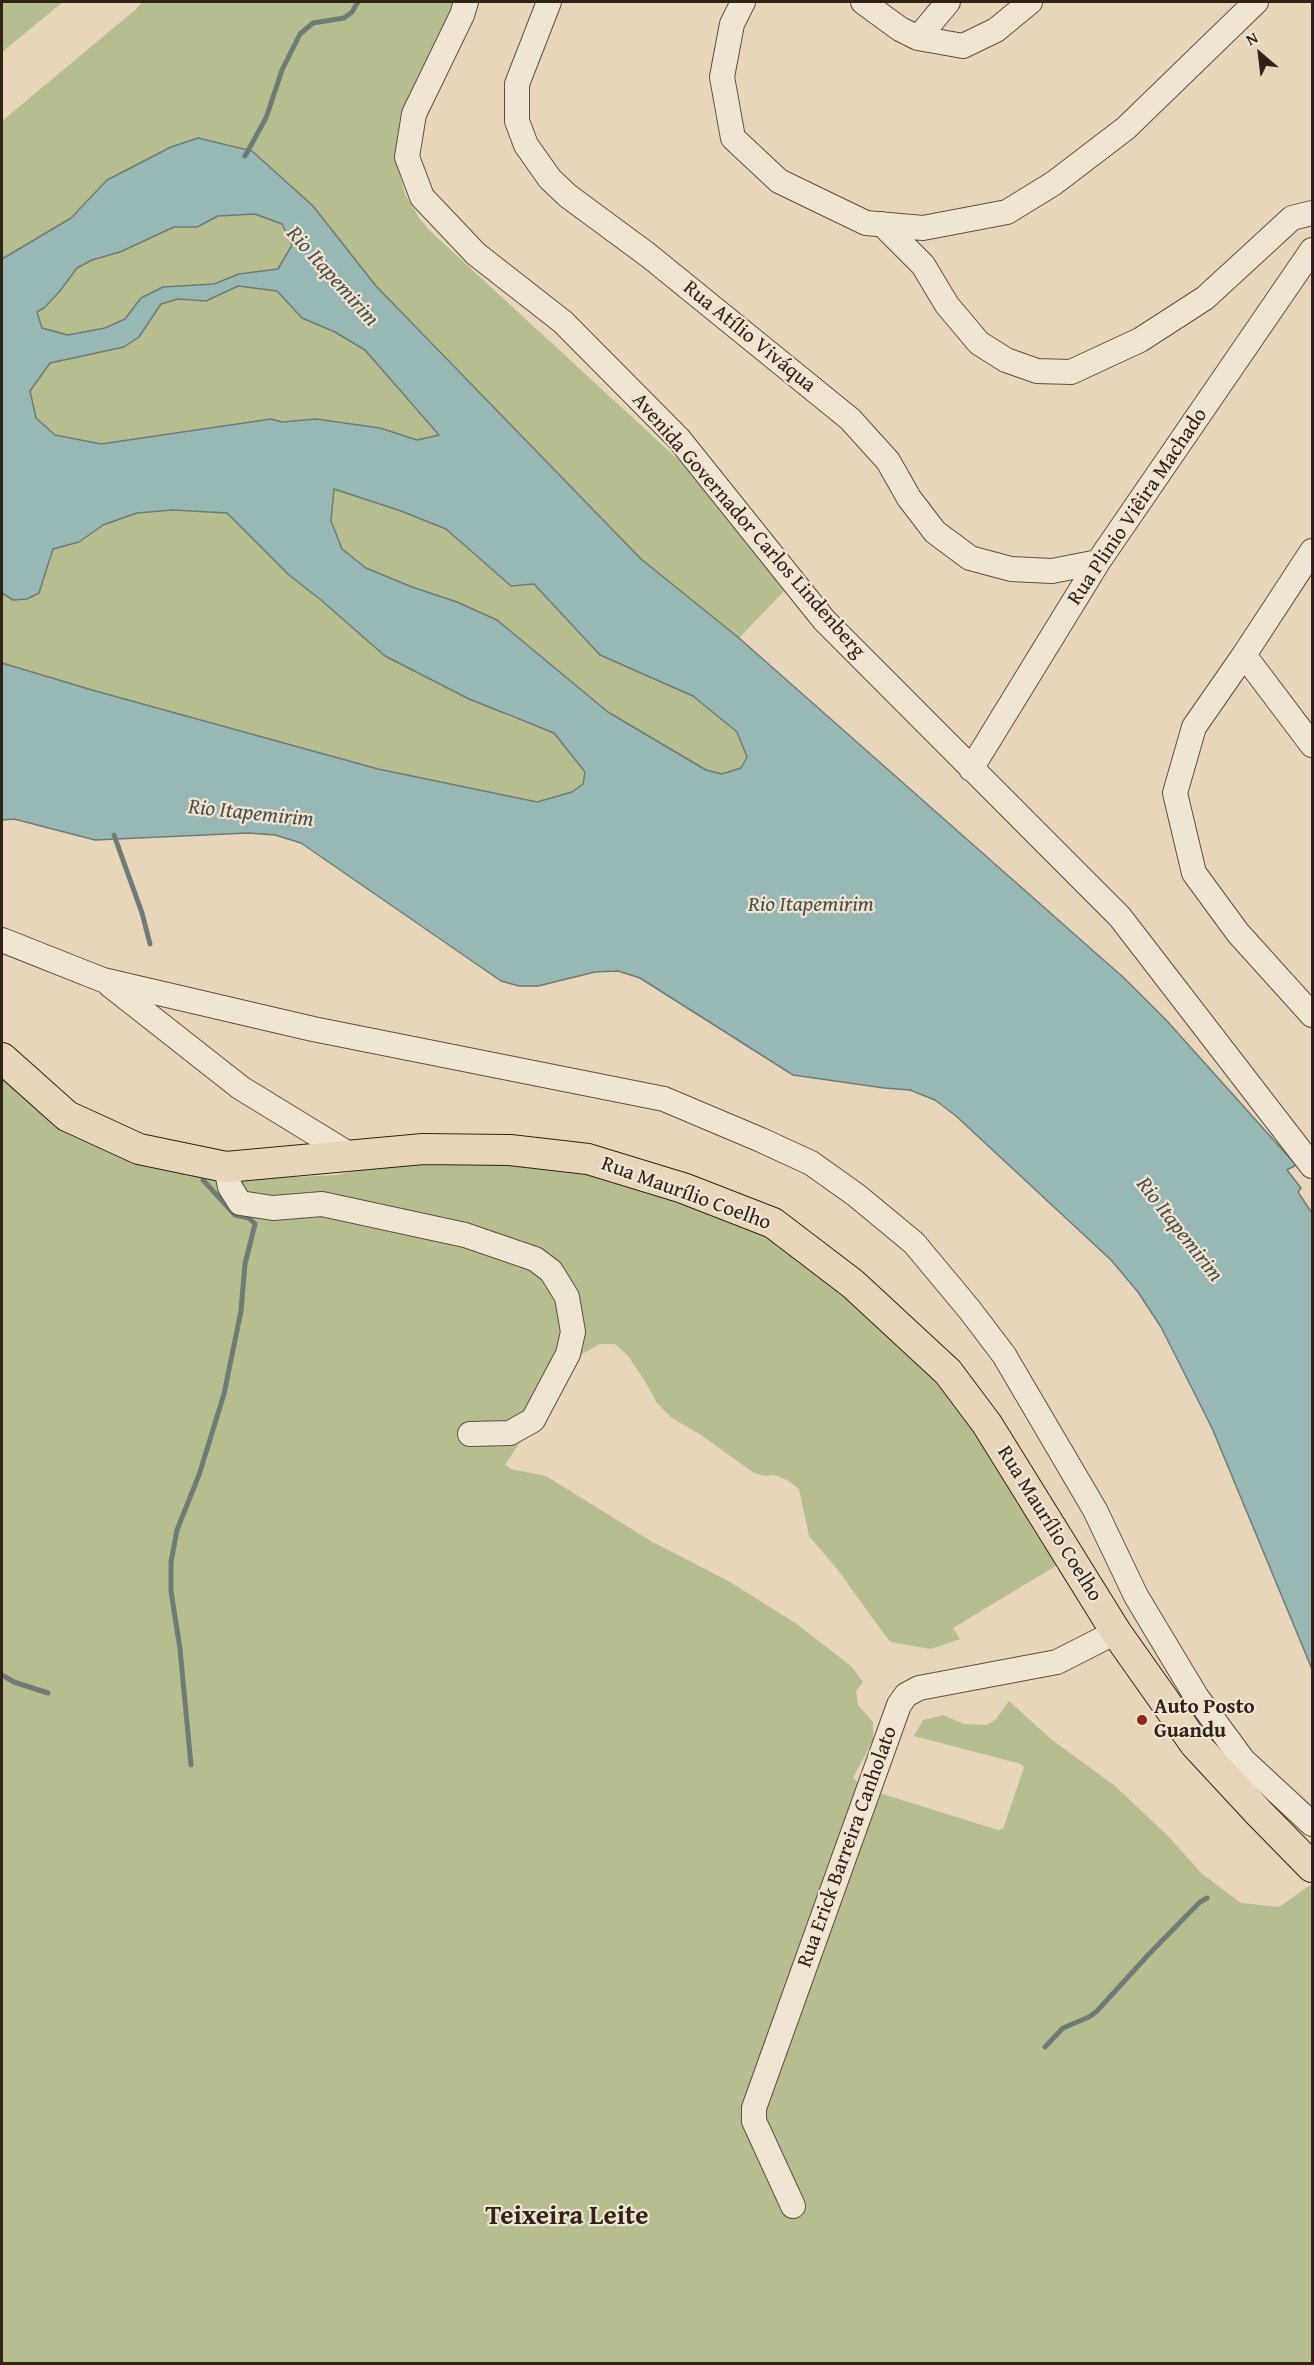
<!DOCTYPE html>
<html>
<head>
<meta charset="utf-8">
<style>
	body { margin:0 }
	#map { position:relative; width:1314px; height:2365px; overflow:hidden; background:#e8d6bb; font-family:"Gentium Book Plus",serif }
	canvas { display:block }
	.frame { position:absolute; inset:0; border:3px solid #312218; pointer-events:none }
	.north { position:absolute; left:1230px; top:24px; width:60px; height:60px; -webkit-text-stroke:4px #f0e4d3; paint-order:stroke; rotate:332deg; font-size:16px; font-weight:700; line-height:24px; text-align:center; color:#312218 }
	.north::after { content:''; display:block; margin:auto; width:21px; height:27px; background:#312218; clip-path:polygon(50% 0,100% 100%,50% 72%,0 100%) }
</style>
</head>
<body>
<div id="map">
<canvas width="1314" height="2365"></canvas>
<div class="frame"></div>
<div class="north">N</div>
</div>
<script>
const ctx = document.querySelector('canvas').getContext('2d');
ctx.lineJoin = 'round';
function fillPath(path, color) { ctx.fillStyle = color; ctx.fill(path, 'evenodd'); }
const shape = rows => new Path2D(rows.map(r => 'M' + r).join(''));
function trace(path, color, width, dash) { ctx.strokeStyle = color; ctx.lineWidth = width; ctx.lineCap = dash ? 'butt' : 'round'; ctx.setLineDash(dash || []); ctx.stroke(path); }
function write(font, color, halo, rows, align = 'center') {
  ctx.font = font + ' "Gentium Book Plus",serif'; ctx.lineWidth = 4.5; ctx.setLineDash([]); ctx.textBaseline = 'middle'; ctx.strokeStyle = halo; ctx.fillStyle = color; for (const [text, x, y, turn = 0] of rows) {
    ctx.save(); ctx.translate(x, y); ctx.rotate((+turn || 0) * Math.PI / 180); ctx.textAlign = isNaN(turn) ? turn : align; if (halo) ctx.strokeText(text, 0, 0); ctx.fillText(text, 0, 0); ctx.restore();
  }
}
const green = shape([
	[2,2,63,2,2,52],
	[142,2,454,2,398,167,405,194,420,219,429,230,696,476,790,585,739,638,641,559,376,286,313,206,107,180,71,218,2,259,2,121,135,10],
	[255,214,282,224,292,245,278,269,239,274,214,284,163,287,141,298,125,319,105,328,68,335,42,328,37,312,44,308,60,291,77,268,92,260,120,252,174,227,197,227,218,216],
	[238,286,277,291,302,318,335,332,365,350,439,435,417,440,380,428,316,419,282,422,271,419,101,444,55,435,36,418,30,391,50,363,124,347,139,337,161,304,178,299,206,301],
	[334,489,401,511,446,529,510,586,534,584,600,655,693,696,737,732,747,758,741,769,722,774,706,770,608,712,497,620,457,602,412,587,366,568,342,549,331,521],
	[173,510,227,513,289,575,321,600,385,656,510,717,554,733,585,773,583,784,572,792,537,802,378,769,92,690,2,663,2,593,13,600,27,599,45,577,46,567,53,549,79,542,103,525,137,513],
	[2,1070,90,1143,178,1170,233,1180,337,1175,381,1165,477,1159,606,1175,778,1239,894,1338,956,1404,1059,1564,953,1628,960,1639,931,1649,890,1642,837,1569,809,1536,799,1489,787,1480,775,1475,765,1476,754,1473,701,1435,672,1418,657,1403,643,1378,628,1356,615,1344,600,1344,575,1358,505,1465,511,1469,546,1476,651,1541,730,1582,797,1624,852,1667,863,1682,856,1691,858,1705,873,1722,873,1740,853,1778,860,1784,873,1791,998,1830,1003,1829,1024,1767,1021,1764,914,1736,923,1720,943,1715,964,1724,987,1725,996,1719,1009,1701,1051,1739,1115,1786,1168,1836,1201,1873,1241,1903,1279,1907,1312,1884,1312,2363,2,2363]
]);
const water = shape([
	[198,138,252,151,313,206,376,286,641,559,739,638,1124,978,1167,1021,1296,1165,1287,1170,1301,1188,1298,1192,1312,1213,1312,1669,1212,1428,1161,1327,1138,1292,1111,1260,956,1116,935,1100,910,1090,884,1088,793,1075,640,978,618,971,595,972,538,986,519,986,501,981,301,843,275,835,248,833,95,840,14,819,2,820,2,663,92,690,378,769,537,802,572,792,583,784,585,772,554,733,469,699,385,656,321,600,289,575,227,513,173,510,137,513,103,525,79,542,53,549,39,593,27,599,13,600,2,593,2,259,71,218,107,180,171,147,198,138],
	[255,214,282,224,292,245,278,269,239,274,214,284,163,287,141,298,125,319,105,328,68,335,42,328,37,312,44,308,60,291,77,268,92,260,120,252,174,227,197,227,218,216,255,214],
	[238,286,277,291,302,318,335,332,365,350,439,435,417,440,380,428,316,419,282,422,271,419,101,444,55,435,36,418,30,391,50,363,124,347,139,337,161,304,178,299,206,301,238,286],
	[334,489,401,511,446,529,511,586,534,584,600,655,693,696,737,732,747,757,741,768,722,774,706,770,608,712,497,620,457,602,412,587,366,568,342,549,331,521,334,489]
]);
const stream = shape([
	[245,156,266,118,282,70,300,34,313,23,344,18,352,12,358,2],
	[114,835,142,913,150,944],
	[2,1675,14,1682,48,1693],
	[191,1765,180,1649,171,1591,171,1562,177,1530,199,1475,224,1394,241,1311,245,1264,255,1224,249,1218,235,1215,203,1180],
	[1045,2047,1063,2028,1089,2017,1097,2011,1149,1954,1200,1902,1207,1898]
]);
const minor = shape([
	[466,2,462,15,414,114,407,157,422,197,476,254,563,322,679,439,824,620,1120,917,1312,1166],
	[549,2,517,84,517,121,526,145,550,179,568,196,648,255,850,419,888,461,909,498,935,532,970,558,1011,569,1052,571,1098,562],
	[743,2,732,24,722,77,733,138,779,181,866,223,923,228,1007,212,1054,183,1126,128,1256,2],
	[863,2,900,29,918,38,963,46,996,30,1030,2],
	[918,38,948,2],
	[882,224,923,265,947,305,979,343,1006,360,1037,371,1071,372,1140,340,1205,298,1292,218,1312,213],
	[1312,551,1244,655,1194,727,1175,793,1194,873,1238,933,1312,1015],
	[1244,655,1312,745],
	[971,769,1098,562,1312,250],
	[2,940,103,980,313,1029,664,1099,761,1140,811,1163,856,1195,914,1243,969,1309,1004,1355,1095,1510,1136,1596,1196,1696,1243,1760,1312,1824],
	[110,985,241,1088,352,1156],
	[226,1167,230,1187,240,1203,273,1208,322,1204,465,1235,535,1259,551,1271,567,1297,573,1332,568,1354,533,1420,510,1433,470,1434],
	[793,2206,754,2121,754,2108,899,1705,906,1695,919,1688,1057,1662,1116,1632]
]);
const major = shape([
	[2,1058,67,1116,139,1149,226,1167,423,1149,510,1150,588,1159,683,1188,773,1223,853,1284,948,1372,987,1424,1116,1632,1195,1744,1259,1813,1312,1867]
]);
const markers = [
	[1142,1720,6,"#8f2418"]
];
const streetNames = [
	["Rua Atílio Viváqua",749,337,39],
	["Rua Plinio Viêira Machado",1138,507,-56],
	["Avenida Governador Carlos Lindenberg",748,526,49],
	["Rua Maurílio Coelho",686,1194,20],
	["Rua Maurílio Coelho",1049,1524,58],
	["Rua Erick Barreira Canholato",848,1847,-70]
];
const poiNames = [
	["Auto Posto",1154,1708],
	["Guandu",1154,1732]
];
const waterNames = [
	["Rio Itapemirim",332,277,48],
	["Rio Itapemirim",251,814,6],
	["Rio Itapemirim",811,905],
	["Rio Itapemirim",1179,1230,52]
];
const districtNames = [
	["Teixeira Leite",567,2217]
];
fillPath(green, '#b6be90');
fillPath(water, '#98b8b5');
trace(water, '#6f7c76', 1.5);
trace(stream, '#6f7c76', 5);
trace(minor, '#5f4f41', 26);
trace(major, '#312218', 32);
trace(minor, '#f0e4d3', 24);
trace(major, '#e8d6bb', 30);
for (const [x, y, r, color] of markers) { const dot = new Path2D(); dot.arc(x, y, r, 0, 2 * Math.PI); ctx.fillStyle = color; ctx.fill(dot); trace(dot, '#f0e4d3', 2); }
write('21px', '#312218', '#f0e4d3', streetNames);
write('bold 21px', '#312218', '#f0e4d3', poiNames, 'left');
write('italic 22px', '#504f47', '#f0e4d3', waterNames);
write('bold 27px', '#312218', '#f0e4d3', districtNames);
</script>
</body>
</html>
